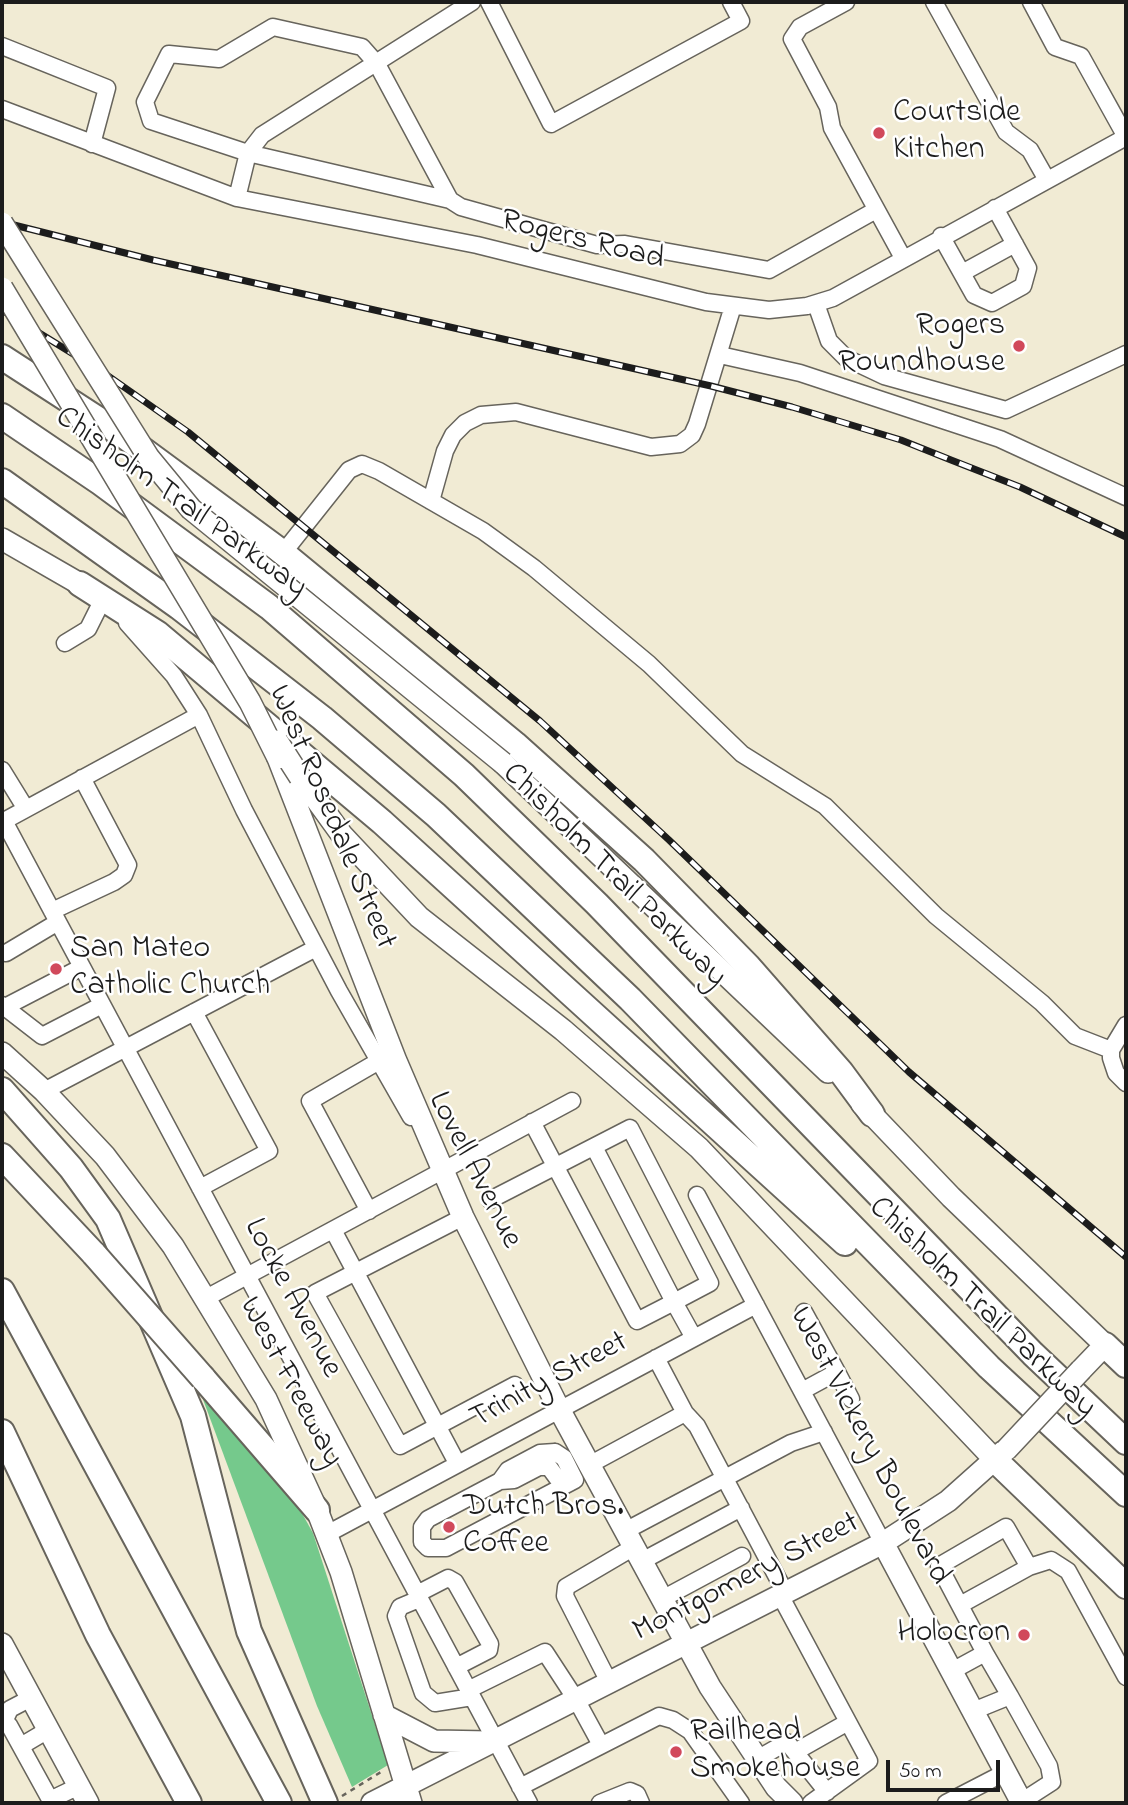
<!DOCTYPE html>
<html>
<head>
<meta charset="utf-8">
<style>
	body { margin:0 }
	#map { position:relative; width:1128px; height:1805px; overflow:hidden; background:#f1ebd4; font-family:"Indie Flower",sans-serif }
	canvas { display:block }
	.frame { position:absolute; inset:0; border:4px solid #1c1c1c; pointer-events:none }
	.scale { position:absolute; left:886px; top:1760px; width:114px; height:32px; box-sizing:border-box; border:4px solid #1c1c1c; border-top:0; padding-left:9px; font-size:21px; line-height:24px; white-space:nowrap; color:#1c1c1c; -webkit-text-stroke:5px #fff; paint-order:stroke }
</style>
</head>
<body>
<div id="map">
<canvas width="1128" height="1805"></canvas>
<div class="frame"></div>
<div class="scale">50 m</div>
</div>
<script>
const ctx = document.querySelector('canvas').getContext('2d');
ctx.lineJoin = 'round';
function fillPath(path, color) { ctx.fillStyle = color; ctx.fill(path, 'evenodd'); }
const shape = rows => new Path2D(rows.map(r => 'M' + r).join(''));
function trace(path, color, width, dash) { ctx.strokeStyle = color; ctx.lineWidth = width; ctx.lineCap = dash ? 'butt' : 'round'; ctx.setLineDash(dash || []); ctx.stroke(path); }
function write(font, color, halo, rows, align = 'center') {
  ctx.font = font + ' "Indie Flower",sans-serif'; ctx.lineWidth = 5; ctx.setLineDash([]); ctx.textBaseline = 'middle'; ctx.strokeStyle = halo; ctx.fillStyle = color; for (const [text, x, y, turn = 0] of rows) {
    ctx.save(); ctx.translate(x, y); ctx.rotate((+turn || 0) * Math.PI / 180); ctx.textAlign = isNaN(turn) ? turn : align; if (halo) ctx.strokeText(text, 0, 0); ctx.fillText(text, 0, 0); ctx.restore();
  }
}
const green = shape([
	[198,1386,294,1499,313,1533,388,1765,352,1787,317,1706]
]);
const path = shape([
	[342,1796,381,1772]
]);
const minor = shape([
	[489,2,551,124,741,21,731,2],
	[846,2,800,27,792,39,828,107,832,128,903,258],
	[934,2,1006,132,1030,150,1047,180],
	[1031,2,1055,47,1081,56,1126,137],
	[2,46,107,88,92,144],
	[2,109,237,198,477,245,706,302,769,310,807,306,833,298,1126,137],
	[237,198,248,153,262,135,472,2],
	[450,200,377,64,362,47,273,27,219,59,169,54,145,102,151,121,248,153,450,200,461,207,597,245,625,244,769,270,876,210],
	[941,236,974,295,992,303,1023,286,1028,268,995,208],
	[962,273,1015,244],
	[816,304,829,341,846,358,884,376,1006,410,1126,354],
	[720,355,800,373,1000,439,1126,497],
	[431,501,445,451,453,435,465,423,481,415,516,412,651,447,680,444,692,435,697,424,733,306],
	[283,553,349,470,362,464,379,471,483,531,534,568,649,664,742,754,825,806,936,916,1042,1003,1075,1036,1111,1050],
	[127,623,174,676,199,715,244,810,339,991,411,1117],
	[65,643,88,629,102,601],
	[199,715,4,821,529,1803],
	[2,770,26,809],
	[52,911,114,882,124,875,128,865,82,778],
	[6,953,58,922],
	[2,1005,42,1036,102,1005],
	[5,1007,82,967],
	[194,1012,269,1151,200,1188],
	[1126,1025,1111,1050,1111,1058,1116,1073,1126,1083],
	[44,1091,316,948],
	[532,1122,637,1321,674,1302,694,1338],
	[697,1195,883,1543],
	[490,1200,630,1128,710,1283,674,1302,594,1147],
	[369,1211,310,1101,379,1061],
	[463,1217,315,1293,400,1446,515,1385],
	[333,1230,457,1463],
	[206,1298,572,1101],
	[804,1312,837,1372],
	[802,1391,837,1372,851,1399],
	[685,1413,697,1426,786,1594],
	[555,1452,564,1458,575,1480,446,1548,428,1548,422,1542,422,1527,428,1519,500,1481,508,1470,540,1453,555,1452],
	[589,1465,685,1413,656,1358],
	[500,1481,514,1480,539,1467,549,1467,563,1486],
	[625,1531,791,1443,824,1432],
	[327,1534,756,1305],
	[642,1561,741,1508],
	[417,1594,448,1578,455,1582,490,1644,489,1650,456,1667],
	[781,1597,869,1761,811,1803],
	[419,1599,400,1607,396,1616,423,1693,435,1703,472,1697],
	[662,1599,742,1556],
	[960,1605,1029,1567],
	[985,1653,1010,1696],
	[952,1671,985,1653,939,1566,1006,1527,1029,1567,1051,1560,1068,1571,1126,1677],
	[610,1684,565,1596,566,1587,634,1547],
	[468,1690,545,1652,577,1701,601,1745],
	[973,1711,1010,1696,1049,1766,1052,1782,1021,1802],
	[2,1722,9,1725,52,1803],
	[4,1722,10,1709,31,1698],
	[21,1746,48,1730],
	[795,1752,827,1792],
	[757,1759,787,1742,795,1752,848,1722],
	[520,1787,659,1716,673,1720,690,1731,741,1803],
	[50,1800,79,1786],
	[600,1803,630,1791,637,1794,641,1803],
	[946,1803,1006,1772]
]);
const major = shape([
	[2,539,80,584],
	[278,758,396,1061,463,1217,559,1409,710,1687,776,1787,792,1803],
	[503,763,828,1072],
	[300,777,342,835,419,917,563,1030,699,1148,995,1460],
	[2,1053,44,1091,105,1156,173,1246,266,1399,317,1510,341,1572,411,1803],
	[862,1104,951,1197,1105,1345,1081,1370],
	[883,1543,1022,1803],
	[2,1644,88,1803],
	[384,1715,434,1741,490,1742],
	[372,1803,883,1543,948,1501,1004,1451]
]);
const highway = shape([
	[2,357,127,438,283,553,515,744,644,860,748,966,841,1072,872,1114],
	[2,416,101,483,269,607,464,775,597,904,1033,1354,1126,1442],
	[2,481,179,607,322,718,436,815,630,999,989,1367,1126,1494],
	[80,584,157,633,382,822,845,1243],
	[2,1090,71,1168,108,1219,193,1416,249,1631,325,1803],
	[2,1156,94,1254],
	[2,1291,279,1803],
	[1105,1345,1126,1365],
	[203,1378,317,1510],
	[2,1432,98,1635,189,1803],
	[995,1460,1126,1586]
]);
const rail = shape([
	[2,222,153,260,711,386,792,407,901,440,951,460,1020,487,1126,537],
	[2,310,104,373,188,432,540,721,669,840,909,1072,1126,1257]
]);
const majorBridge = shape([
	[2,223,149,458,191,509,503,763],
	[2,288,250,702,278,758],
	[277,741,300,777],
	[1006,1450,1081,1370]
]);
const highwayBridge = shape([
	[94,1254,203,1378]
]);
const markers = [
	[879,133,7,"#d1495b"],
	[1019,346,7,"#d1495b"],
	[56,969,7,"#d1495b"],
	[449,1527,7,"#d1495b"],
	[1024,1635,7,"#d1495b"],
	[676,1752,7,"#d1495b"]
];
const poiNames = [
	["Courtside",893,115],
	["Kitchen",893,152],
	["Rogers",1005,328,"right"],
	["Roundhouse",1005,365,"right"],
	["San Mateo",70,951],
	["Catholic Church",70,988],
	["Dutch Bros.",463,1509],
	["Coffee",463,1546],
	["Holocron",1010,1635,"right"],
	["Railhead",690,1734],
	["Smokehouse",690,1771]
];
const streetNames = [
	["Rogers Road",582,242,14],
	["Chisholm Trail Parkway",180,504,36],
	["West Rosedale Street",330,818,67],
	["Chisholm Trail Parkway",613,877,45],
	["Lovell Avenue",473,1171,63],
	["Locke Avenue",291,1299,62],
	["Chisholm Trail Parkway",981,1309,44],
	["Trinity Street",550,1382,-28],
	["West Freeway",289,1383,62],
	["West Vickery Boulevard",868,1447,62],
	["Montgomery Street",747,1579,-27]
];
fillPath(green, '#75c98c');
trace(minor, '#67645c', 19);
trace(major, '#67645c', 24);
trace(highway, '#67645c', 28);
trace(path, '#67645c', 2.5, [5, 5]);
trace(minor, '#fff', 16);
trace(major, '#fff', 21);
trace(highway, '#fff', 24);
trace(rail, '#1c1c1c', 7);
trace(rail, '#fff', 4.5, [13]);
trace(majorBridge, '#67645c', 24, []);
trace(highwayBridge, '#67645c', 28, []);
trace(majorBridge, '#fff', 21);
trace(highwayBridge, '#fff', 24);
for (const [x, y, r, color] of markers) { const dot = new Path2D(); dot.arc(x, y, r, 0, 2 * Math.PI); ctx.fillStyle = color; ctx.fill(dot); trace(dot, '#fff', 2.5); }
write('32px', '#1c1c1c', '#fff', poiNames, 'left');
write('32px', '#1c1c1c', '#fff', streetNames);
</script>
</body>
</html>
